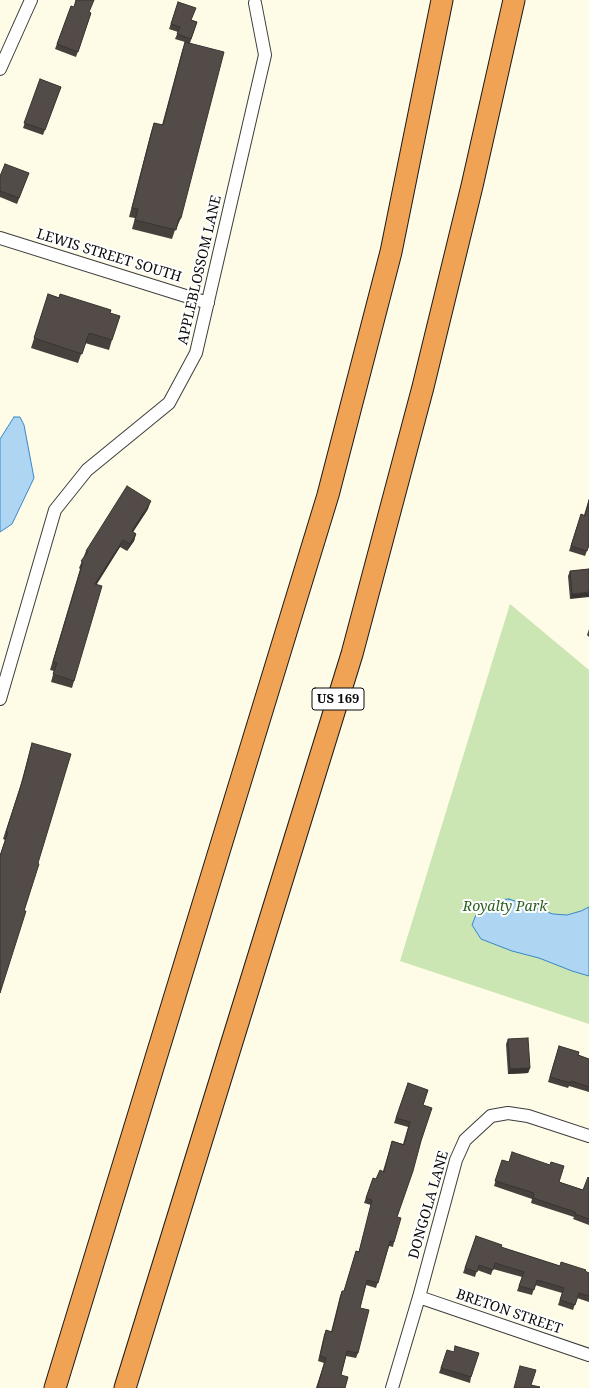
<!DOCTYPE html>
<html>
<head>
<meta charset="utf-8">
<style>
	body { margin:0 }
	canvas { display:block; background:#fefbe7 }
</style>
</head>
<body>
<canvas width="589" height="1388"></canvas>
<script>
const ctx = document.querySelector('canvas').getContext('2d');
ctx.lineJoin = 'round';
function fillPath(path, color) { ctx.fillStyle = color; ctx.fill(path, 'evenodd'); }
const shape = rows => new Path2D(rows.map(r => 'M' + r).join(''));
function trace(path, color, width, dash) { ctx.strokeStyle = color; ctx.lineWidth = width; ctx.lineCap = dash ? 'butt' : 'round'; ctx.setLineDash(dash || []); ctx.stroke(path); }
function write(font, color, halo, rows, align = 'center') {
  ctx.font = font + ' "Noto Serif",serif'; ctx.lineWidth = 4; ctx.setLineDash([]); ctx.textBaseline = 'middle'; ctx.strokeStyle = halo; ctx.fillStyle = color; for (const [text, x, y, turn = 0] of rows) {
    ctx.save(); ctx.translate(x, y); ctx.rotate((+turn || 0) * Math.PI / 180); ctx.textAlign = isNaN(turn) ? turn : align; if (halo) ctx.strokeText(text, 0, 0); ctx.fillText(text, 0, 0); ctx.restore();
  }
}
const green = shape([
	[510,604,589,670,589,1024,400,961]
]);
const water = shape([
	[14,417,20,417,24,425,34,478,12,524,0,532,0,439,14,417],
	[509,899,553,914,567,915,581,911,589,907,589,976,572,971,539,958,512,951,481,939,472,925,479,907,496,900,509,899]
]);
const minor = shape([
	[0,69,31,0],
	[0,238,208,303],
	[0,699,55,510,87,470,169,403,196,353,265,55,255,3],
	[419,1297,589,1355],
	[392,1388,419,1297,456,1160,465,1140,491,1116,508,1113,528,1116,589,1136]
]);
const motorway = shape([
	[55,1388,328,495,391,252,442,0],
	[125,1388,352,654,423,387,472,186,514,0]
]);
const wall = shape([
	[178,2,191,20,197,22,190,43,181,218,177,227,176,227,172,239,132,229,135,218,129,217,151,132,154,123,162,125,182,51,185,42,175,39,178,32,169,29],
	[71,6,91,13,76,57,55,49],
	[40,79,61,87,43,135,23,128],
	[29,173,17,204,0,197,0,176],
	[48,294,110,313,112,340,109,350,85,343,78,363,31,348],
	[589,499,589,545,585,556,569,551,581,514,584,515],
	[148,509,133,532,136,534,134,541,127,551,120,547,97,584,74,681,72,688,51,682,54,671,50,670,80,569,79,568,86,551],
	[589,569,570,599,568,576,570,571],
	[589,629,589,637,587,635],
	[32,743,38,863,0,993,0,855,5,840,3,839,20,787,30,750],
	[508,1039,530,1068,528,1073,508,1074,506,1044],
	[559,1046,578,1055,589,1059,589,1092,569,1086,568,1088,548,1082],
	[408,1083,423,1105,421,1141,397,1217,394,1242,393,1247,389,1246,376,1288,366,1285,360,1308,358,1353,356,1358,346,1356,341,1375,345,1388,316,1388,324,1363,318,1361,324,1335,326,1330,331,1332,340,1296,342,1291,344,1291,356,1251,359,1251,371,1205,364,1203,373,1178,376,1179,383,1171,392,1141,403,1144,408,1127,394,1123],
	[502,1160,559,1182,583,1190,589,1178,589,1225,573,1219,574,1217,531,1203,532,1199,494,1186],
	[476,1236,501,1247,560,1266,589,1273,589,1302,577,1298,573,1310,558,1305,562,1293,535,1285,532,1295,517,1291,522,1277,493,1269,491,1275,477,1270,475,1277,463,1273],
	[447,1350,471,1377,470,1383,439,1373]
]);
const shadedWall = shape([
	[151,501,148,509,129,538,132,531],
	[136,534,134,541,127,551,130,544],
	[123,540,120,547,92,591,95,584],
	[589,592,589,597,570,599,572,594],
	[530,1068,528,1073,508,1074,510,1069]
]);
const building = shape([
	[76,0,94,0,89,12,91,13,78,52,57,44,71,6,74,7,76,0],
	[178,2,196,8,191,20,197,22,191,39,177,34,180,27,171,24,178,2],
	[185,42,224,52,181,218,179,218,176,230,135,220,138,209,132,208,154,123,163,125,185,42],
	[40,79,61,87,45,130,24,123,40,79],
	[5,164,29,173,19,198,0,191,0,176,5,164],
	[48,294,59,298,60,294,111,310,110,313,120,316,112,340,89,333,82,354,34,338,48,294],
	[127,486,151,501,132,531,136,534,130,544,123,540,95,584,102,586,74,681,53,674,57,663,53,662,83,562,81,561,88,552,86,551,127,486],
	[589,500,589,545,587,551,571,546,581,514,585,516,589,500],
	[589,569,589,592,572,594,570,571,589,569],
	[32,743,71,754,38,863,39,864,24,911,26,911,0,993,0,856,8,832,6,832,23,779,32,743],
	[528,1038,530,1068,510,1069,508,1039,528,1038],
	[559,1046,579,1052,578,1055,589,1059,589,1087,571,1081,570,1083,550,1077,559,1046],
	[408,1083,428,1090,423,1105,432,1108,421,1141,413,1171,397,1217,401,1218,394,1242,390,1241,378,1283,367,1280,360,1308,369,1310,358,1353,347,1351,341,1375,348,1377,345,1388,317,1388,326,1358,320,1356,326,1330,332,1332,342,1291,344,1291,356,1251,359,1252,372,1200,366,1198,373,1178,376,1179,380,1170,384,1172,392,1141,404,1145,410,1122,396,1118,408,1083],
	[512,1152,550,1165,551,1162,564,1166,559,1182,583,1190,588,1177,589,1178,589,1219,575,1214,575,1212,533,1198,534,1193,495,1181,502,1160,509,1162,512,1152],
	[476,1236,502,1245,501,1247,560,1266,561,1262,586,1270,585,1271,589,1273,589,1296,579,1293,575,1305,560,1300,564,1288,537,1280,534,1290,519,1286,524,1272,495,1263,493,1270,479,1265,477,1272,465,1268,476,1236],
	[455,1346,479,1353,471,1377,441,1368,447,1350,454,1352,455,1346],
	[520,1366,536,1370,531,1385,540,1387,539,1388,514,1388,520,1366]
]);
const shields = [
	[338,699,52]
];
const shieldNames = [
	["US 169",338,699]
];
const streetNames = [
	["LEWIS STREET SOUTH",109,256,17],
	["APPLEBLOSSOM LANE",200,270,-77],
	["DONGOLA LANE",429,1205,-74],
	["BRETON STREET",509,1312,19]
];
const parkNames = [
	["Royalty Park",505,907]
];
fillPath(green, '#cbe6b3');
fillPath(water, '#aed6f3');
trace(water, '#3887c8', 1);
trace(minor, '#3d3d3d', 14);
trace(motorway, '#1b1b1b', 23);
trace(minor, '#fff', 12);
trace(motorway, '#f0a354', 21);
fillPath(wall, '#47403d');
fillPath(shadedWall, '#393432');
fillPath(building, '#524b47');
trace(building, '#393432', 1);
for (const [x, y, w] of shields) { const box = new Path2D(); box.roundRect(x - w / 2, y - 11, w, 22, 3); ctx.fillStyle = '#fff'; ctx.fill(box); trace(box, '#0a0a0a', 1); }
write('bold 13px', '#0a0a0a', null, shieldNames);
write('14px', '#0a0a0a', '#fff', streetNames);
write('italic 14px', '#285e1e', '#fff', parkNames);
</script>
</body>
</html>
